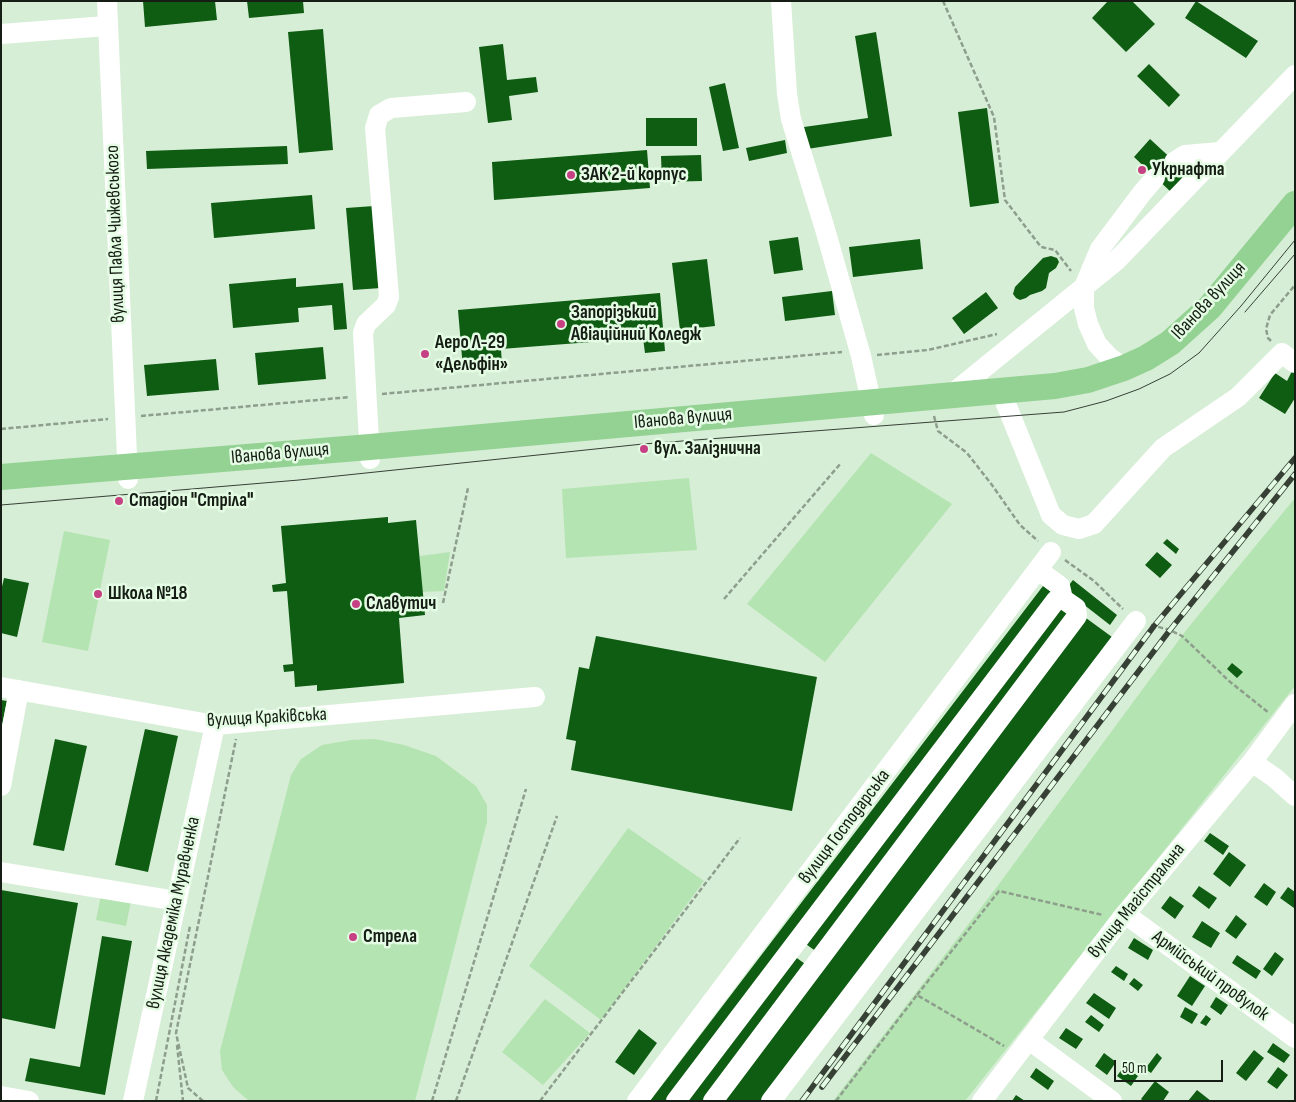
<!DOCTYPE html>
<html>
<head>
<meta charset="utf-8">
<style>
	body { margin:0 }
	#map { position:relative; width:1296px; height:1102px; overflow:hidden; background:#d7eed6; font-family:"Sofia Sans Condensed",sans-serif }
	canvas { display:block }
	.frame { position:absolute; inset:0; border:2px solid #151d14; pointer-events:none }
	.scale { position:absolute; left:1114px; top:1060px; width:109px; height:22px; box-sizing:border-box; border:2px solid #151d14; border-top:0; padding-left:6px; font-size:15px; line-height:18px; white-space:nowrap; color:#151d14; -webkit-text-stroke:4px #e4fce3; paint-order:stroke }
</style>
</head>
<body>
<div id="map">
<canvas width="1296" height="1102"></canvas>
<div class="frame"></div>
<div class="scale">50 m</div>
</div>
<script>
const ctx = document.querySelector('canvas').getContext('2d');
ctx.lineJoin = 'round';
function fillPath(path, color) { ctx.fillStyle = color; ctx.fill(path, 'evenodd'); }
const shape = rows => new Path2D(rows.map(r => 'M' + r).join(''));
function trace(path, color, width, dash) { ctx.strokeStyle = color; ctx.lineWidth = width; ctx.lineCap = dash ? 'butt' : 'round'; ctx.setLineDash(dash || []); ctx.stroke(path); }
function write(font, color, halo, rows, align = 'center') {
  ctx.font = font + ' "Sofia Sans Condensed",sans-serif'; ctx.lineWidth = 5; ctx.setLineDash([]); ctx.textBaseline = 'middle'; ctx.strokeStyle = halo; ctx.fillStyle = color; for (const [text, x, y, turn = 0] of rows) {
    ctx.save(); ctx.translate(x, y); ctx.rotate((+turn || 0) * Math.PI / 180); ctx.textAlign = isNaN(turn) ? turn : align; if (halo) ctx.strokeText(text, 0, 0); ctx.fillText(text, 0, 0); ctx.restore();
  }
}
const green = shape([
	[871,453,952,504,825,662,747,604],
	[689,478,697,550,566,558,562,489],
	[1295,498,1295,686,965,1101,833,1101,996,888,1187,629],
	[64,531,110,540,88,651,42,642],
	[450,552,444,591,421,592,420,556],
	[375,739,404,745,436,756,476,786,487,805,487,822,415,1101,249,1101,233,1087,222,1070,220,1051,291,775,301,759,322,745,351,740],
	[628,828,704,881,601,1020,529,966],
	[101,895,131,901,126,926,96,920],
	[545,999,590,1033,543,1085,502,1052]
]);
const building = shape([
	[143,1,215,1,217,20,145,27],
	[247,1,303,1,304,13,249,18],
	[1108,1,1132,1,1155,24,1126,52,1092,18],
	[1196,1,1258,41,1246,58,1185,18],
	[323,29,333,150,299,153,288,32],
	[876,32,892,136,807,149,804,127,868,118,855,36],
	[503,44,507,80,536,77,538,92,509,96,512,120,488,123,479,47],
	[1149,64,1180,95,1169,107,1137,76],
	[725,83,739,148,723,151,709,87],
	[987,108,999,203,970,207,958,112],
	[646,118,697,118,697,146,646,146],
	[1150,139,1189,175,1172,193,1134,157],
	[785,140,787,153,749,161,746,148],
	[287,146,288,164,147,169,146,151],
	[647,150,650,188,494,200,492,162],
	[701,155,702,181,662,182,661,156],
	[312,195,315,229,214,238,211,203],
	[374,206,381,288,353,290,346,208],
	[798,237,803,270,774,274,769,241],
	[920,239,923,269,853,277,849,247],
	[1051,256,1057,258,1059,262,1056,268,1049,273,1046,288,1042,291,1030,295,1026,298,1020,300,1016,298,1013,294,1015,287,1043,258],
	[707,259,715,326,680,330,672,263],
	[296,278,296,287,343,283,347,329,334,330,332,305,298,308,299,322,233,328,229,284],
	[832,291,835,315,785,321,782,297],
	[986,292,998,308,964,334,952,318],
	[660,293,665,351,645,353,643,338,501,349,502,366,463,369,458,310],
	[323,347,326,379,258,385,255,353],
	[216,359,219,390,147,396,144,365],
	[1292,371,1295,373,1295,398,1285,414,1259,398,1275,373,1287,381],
	[388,517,388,523,416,520,425,615,399,618,404,683,317,691,317,685,295,687,294,671,284,672,283,665,293,664,287,591,273,592,272,585,286,583,281,526],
	[1167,539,1179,549,1176,554,1163,543],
	[1157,552,1172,565,1160,578,1145,565],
	[4,578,29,583,17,637,1,633,1,591],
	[1073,580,1117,615,1110,625,1065,590],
	[1043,586,1055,595,668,1101,650,1101],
	[1060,602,1073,612,817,952,803,942],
	[1086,618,1112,637,761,1101,721,1101],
	[596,636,817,677,792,811,571,770,576,741,566,739,579,667,589,669],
	[1232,663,1243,672,1237,678,1227,669],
	[1,700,7,701,2,725,1,725],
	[145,729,178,736,148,872,115,865],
	[55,739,87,746,64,851,33,845],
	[1210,833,1229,846,1223,855,1204,841],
	[1229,852,1246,865,1230,887,1213,874],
	[1264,883,1276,892,1267,906,1254,897],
	[1199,886,1217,898,1209,909,1192,896],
	[1288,887,1295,892,1294,908,1280,898],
	[1,890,78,903,55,1029,1,1018],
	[1170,896,1184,906,1175,919,1161,908],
	[1236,915,1247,924,1236,939,1225,931],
	[1202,921,1220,933,1211,948,1192,937],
	[102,936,132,941,105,1095,25,1081,30,1058,80,1067],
	[1134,938,1153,950,1148,960,1128,948],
	[1275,952,1284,959,1272,976,1263,969],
	[1237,955,1261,971,1256,979,1232,963],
	[794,956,808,966,705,1101,683,1101],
	[1116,966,1128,974,1124,981,1111,972],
	[1190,976,1205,986,1192,1006,1177,996],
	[1134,978,1143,985,1138,991,1129,984],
	[1094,993,1116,1008,1109,1019,1086,1003],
	[1216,997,1228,1005,1221,1015,1210,1007],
	[1185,1007,1198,1014,1192,1024,1180,1017],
	[1091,1015,1104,1025,1099,1032,1085,1022],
	[1206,1015,1211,1019,1206,1026,1200,1023],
	[1066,1028,1083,1039,1076,1049,1059,1038],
	[639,1029,657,1043,634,1075,615,1062],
	[1273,1043,1290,1055,1284,1063,1267,1052],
	[1254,1050,1264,1058,1246,1081,1236,1073],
	[1104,1053,1116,1062,1107,1075,1095,1066],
	[1157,1053,1162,1058,1151,1073,1145,1069],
	[1124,1066,1138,1076,1131,1086,1117,1076],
	[1278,1067,1288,1075,1277,1089,1267,1082],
	[1036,1068,1054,1081,1048,1090,1030,1077],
	[1155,1081,1169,1092,1163,1101,1143,1101,1141,1099],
	[1197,1090,1211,1101,1188,1101],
	[1016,1095,1025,1101,1012,1101]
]);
const path = shape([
	[943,1,994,117,1005,200,1041,247,1055,250,1071,271],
	[1271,341,1268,338,1266,329,1270,315,1295,285],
	[877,355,928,350,997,334],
	[382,394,842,352],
	[141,416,350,397],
	[934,416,938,431,967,453,992,485,1020,525,1038,541],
	[1,429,108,419],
	[1065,560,1094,581,1123,609],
	[724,599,841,463],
	[443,603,468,488],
	[1151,625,1170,630,1182,636,1229,681,1269,713],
	[917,995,999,891,1103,915],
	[177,1045,183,1101],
	[156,1101,190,926],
	[203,1101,188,1088,176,1033,236,739],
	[432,1101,526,789],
	[456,1101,557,816],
	[540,1101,740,838],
	[836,1101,917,995,1004,1046]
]);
const minor = shape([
	[107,1,128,479],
	[781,1,787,94,791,119,825,229,861,356,874,415],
	[1,34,107,26],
	[1174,162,1185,155,1220,152],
	[1124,368,1109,357,1097,344,1088,324,1084,308,1084,287,1100,249,1142,193,1155,178],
	[947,398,1116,261,1295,75],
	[1006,404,1051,515,1063,525,1079,529,1094,524,1163,448,1238,397,1282,353,1295,363],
	[370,459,363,333,366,324,386,305,389,297,375,128,379,115,391,108,466,102],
	[1038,570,1060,586,1063,599],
	[1,687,215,725,535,697],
	[1252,762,1275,778,1295,796],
	[1,786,19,690],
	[1,872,177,901],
	[1125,914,1295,1038],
	[1029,1040,1112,1101],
	[1,1096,29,1101],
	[133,1101,215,725],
	[637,1101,1051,552],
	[676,1101,1056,600,1063,599,1076,608,1077,616,713,1101],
	[771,1101,1136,621],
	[982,1101,1121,919,1252,762,1295,704]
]);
const major = shape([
	[1,477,370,447,1055,386,1088,380,1124,368,1146,358,1170,343,1210,307,1295,204]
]);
const tram = shape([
	[1245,312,1295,254],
	[1,505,299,480,643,444,1064,412,1106,401,1139,389,1170,374,1199,353,1241,306,1295,240]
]);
const rail = shape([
	[822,1087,1170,630,1295,474],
	[802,1101,1154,626,1295,458]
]);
const markers = [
	[1142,170,5,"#c64183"],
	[571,175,5,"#c64183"],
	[561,324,5,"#c64183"],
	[425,354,5,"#c64183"],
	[644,449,5,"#c64183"],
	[119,501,5,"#c64183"],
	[98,594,5,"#c64183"],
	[356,604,5,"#c64183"],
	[353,937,5,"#c64183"]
];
const poiNames = [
	["Укрнафта",1152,170],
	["ЗАК 2-й корпус",581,175],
	["Запорізький",571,313],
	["Авіаційний Коледж",571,335],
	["Аеро Л-29",435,343],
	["«Дельфін»",435,365],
	["вул. Залізнична",654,449],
	["Стадіон \"Стріла\"",129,501],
	["Школа №18",108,594],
	["Славутич",366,604],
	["Стрела",363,937]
];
const streetNames = [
	["вулиця Павла Чижевського",116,234,-92],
	["Іванова вулиця",1209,301,-47],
	["Іванова вулиця",683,419,-5],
	["Іванова вулиця",280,454,-5],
	["вулиця Краківська",267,718,-3],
	["вулиця Господарська",845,827,-53],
	["вулиця Магістральна",1137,901,-51],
	["вулиця Академіка Муравченка",174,913,-78],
	["Армійський провулок",1210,976,36]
];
fillPath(green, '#b4e4b1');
fillPath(building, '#0f5c13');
trace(path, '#8d9e8c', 2.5, [5, 2.5]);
trace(minor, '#fff', 20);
trace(major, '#94d294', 26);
trace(tram, '#364035', 1);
trace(rail, '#364035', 5.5);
trace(rail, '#e4fce3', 4, [11]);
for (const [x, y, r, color] of markers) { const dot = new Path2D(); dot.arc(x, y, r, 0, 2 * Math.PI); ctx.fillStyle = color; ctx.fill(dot); trace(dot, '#e4fce3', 2); }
write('bold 19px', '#151d14', '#e4fce3', poiNames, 'left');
write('19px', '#151d14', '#e4fce3', streetNames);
</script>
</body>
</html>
